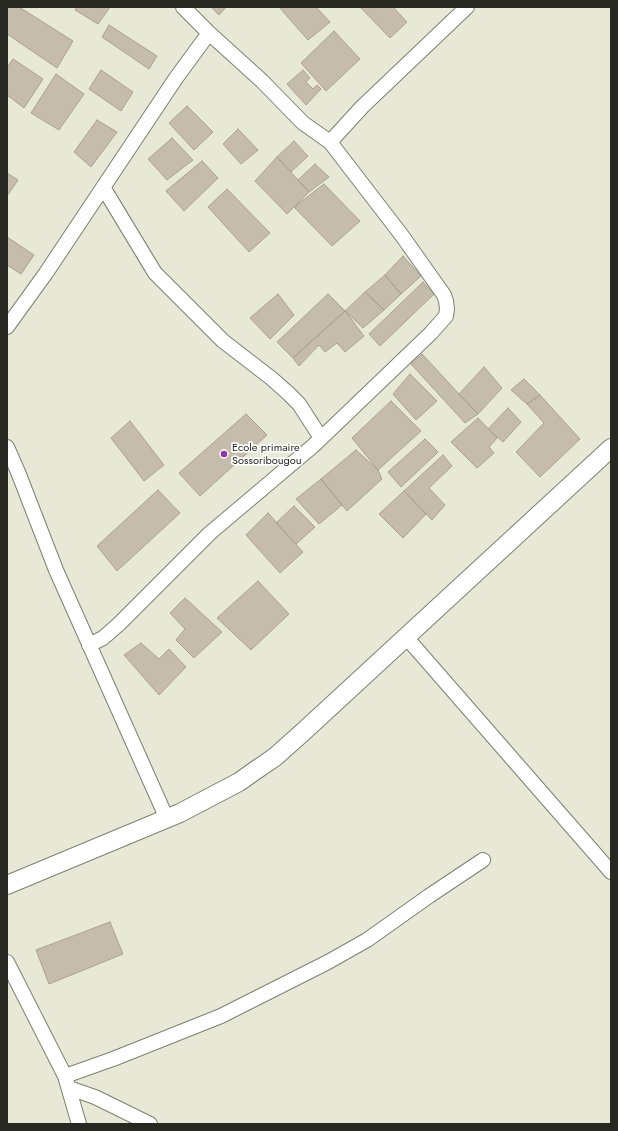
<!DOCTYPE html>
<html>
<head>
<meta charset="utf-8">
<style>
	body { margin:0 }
	#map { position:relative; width:618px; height:1131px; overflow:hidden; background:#e7e8d6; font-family:Jost,sans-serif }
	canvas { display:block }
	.frame { position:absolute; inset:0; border:8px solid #272821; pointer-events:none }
</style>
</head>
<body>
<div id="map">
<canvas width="618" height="1131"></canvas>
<div class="frame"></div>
</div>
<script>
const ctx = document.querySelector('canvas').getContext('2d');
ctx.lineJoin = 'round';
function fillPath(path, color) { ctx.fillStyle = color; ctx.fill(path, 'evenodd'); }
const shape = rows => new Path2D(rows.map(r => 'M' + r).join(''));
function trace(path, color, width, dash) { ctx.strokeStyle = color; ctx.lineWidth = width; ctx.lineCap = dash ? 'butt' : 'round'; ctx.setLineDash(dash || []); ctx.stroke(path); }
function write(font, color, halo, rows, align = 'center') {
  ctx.font = font + ' Jost,sans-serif'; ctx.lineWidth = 3.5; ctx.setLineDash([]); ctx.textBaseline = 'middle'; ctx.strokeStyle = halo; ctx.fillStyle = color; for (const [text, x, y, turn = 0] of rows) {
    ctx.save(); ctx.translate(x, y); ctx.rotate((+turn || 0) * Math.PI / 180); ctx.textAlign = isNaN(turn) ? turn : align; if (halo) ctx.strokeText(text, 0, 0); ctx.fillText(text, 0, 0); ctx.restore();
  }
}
const building = shape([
	[7,7,19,7,73,41,57,68,7,34,7,7],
	[77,7,110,7,98,24,75,10,77,7],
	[211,7,226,7,219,15,211,7],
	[279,7,316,7,330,22,308,40,279,7],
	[360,7,393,7,407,22,390,38,360,7],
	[109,25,157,56,149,69,102,37,109,25],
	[334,31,360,59,326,91,301,63,334,31],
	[13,59,43,79,24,108,7,95,7,67,13,59],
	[101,70,133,92,121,111,89,89,101,70],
	[303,70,310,78,306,82,313,89,317,85,321,89,306,105,287,84,303,70],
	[56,74,84,94,59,130,31,113,56,74],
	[187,106,213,132,194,150,169,123,187,106],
	[97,120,117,132,91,167,74,152,97,120],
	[238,129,258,150,241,164,223,144,238,129],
	[172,138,193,160,167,180,148,159,172,138],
	[294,141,308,156,291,172,277,157,294,141],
	[277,157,309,192,287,214,255,181,277,157],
	[202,161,218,178,184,211,166,191,202,161],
	[315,164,329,177,309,192,298,180,315,164],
	[7,173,18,180,7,196,7,173],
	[324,184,360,221,332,246,294,207,324,184],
	[227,189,270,233,249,252,208,207,227,189],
	[7,237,34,255,21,274,7,265,7,237],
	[403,256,421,276,401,294,385,275,403,256],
	[385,275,401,294,384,310,365,292,385,275],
	[423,282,434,294,380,346,369,334,423,282],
	[365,292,384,310,363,328,345,311,365,292],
	[278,294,294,315,270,339,250,318,278,294],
	[328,294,345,311,293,358,277,342,328,294],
	[345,311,364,336,345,352,337,343,325,352,319,345,299,366,293,358,345,311],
	[422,354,459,394,478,414,465,423,411,364,422,354],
	[484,367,502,388,478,414,459,394,484,367],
	[410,374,437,401,416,420,393,394,410,374],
	[524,379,540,395,527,404,511,390,524,379],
	[540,395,580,439,540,477,516,452,544,423,527,404,540,395],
	[391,401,421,431,378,470,352,438,391,401],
	[508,408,521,422,503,442,488,429,508,408],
	[246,414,267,435,200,496,179,473,246,414],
	[478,418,497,438,489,447,494,453,477,468,451,442,478,418],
	[130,421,164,465,144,481,111,438,130,421],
	[425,439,438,452,401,487,388,472,425,439],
	[356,450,378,470,382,479,347,511,321,479,356,450],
	[443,455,452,466,429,488,445,505,432,520,404,491,443,455],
	[321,479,342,505,319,524,296,499,321,479],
	[158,490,180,513,117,571,97,546,158,490],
	[404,491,426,514,403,538,379,514,404,491],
	[294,506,315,527,296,544,276,523,294,506],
	[268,513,303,552,280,573,246,535,268,513],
	[258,581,289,614,251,650,217,618,258,581],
	[185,598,222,632,194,658,176,640,185,629,170,613,185,598],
	[141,643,159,659,169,649,186,667,159,695,124,655,141,643],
	[110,922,123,954,49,984,36,950,110,922]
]);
const minor = shape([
	[330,142,362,107,467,7],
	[103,187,155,273,223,341,271,378,288,393,299,404,321,438],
	[7,327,46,273,176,78,209,33],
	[7,447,18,472,56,570,167,819],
	[406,637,611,872],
	[89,645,103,638,119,624,210,533,313,446,431,333,446,316,447,309,446,301,444,295,403,237,330,142,303,123,262,81,209,33,183,7],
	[7,962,65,1076,79,1124],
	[65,1076,113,1059,221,1016,328,962,367,940,429,896,483,860],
	[69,1088,95,1097,150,1124]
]);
const tertiary = shape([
	[7,885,180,813,239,782,256,770,275,757,303,732,611,448]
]);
const markers = [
	[224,454,4,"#8d36a3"]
];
const poiNames = [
	["Ecole primaire",232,448],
	["Sossoribougou",232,461]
];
fillPath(building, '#c6bcac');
trace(building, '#a9a091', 1);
trace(minor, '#7e806f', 16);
trace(tertiary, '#7e806f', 20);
trace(minor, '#fff', 14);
trace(tertiary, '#fff', 18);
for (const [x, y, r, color] of markers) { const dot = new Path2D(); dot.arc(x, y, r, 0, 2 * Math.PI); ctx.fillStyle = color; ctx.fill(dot); trace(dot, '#fff', 1.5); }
write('11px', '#272821', '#fff', poiNames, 'left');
</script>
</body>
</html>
